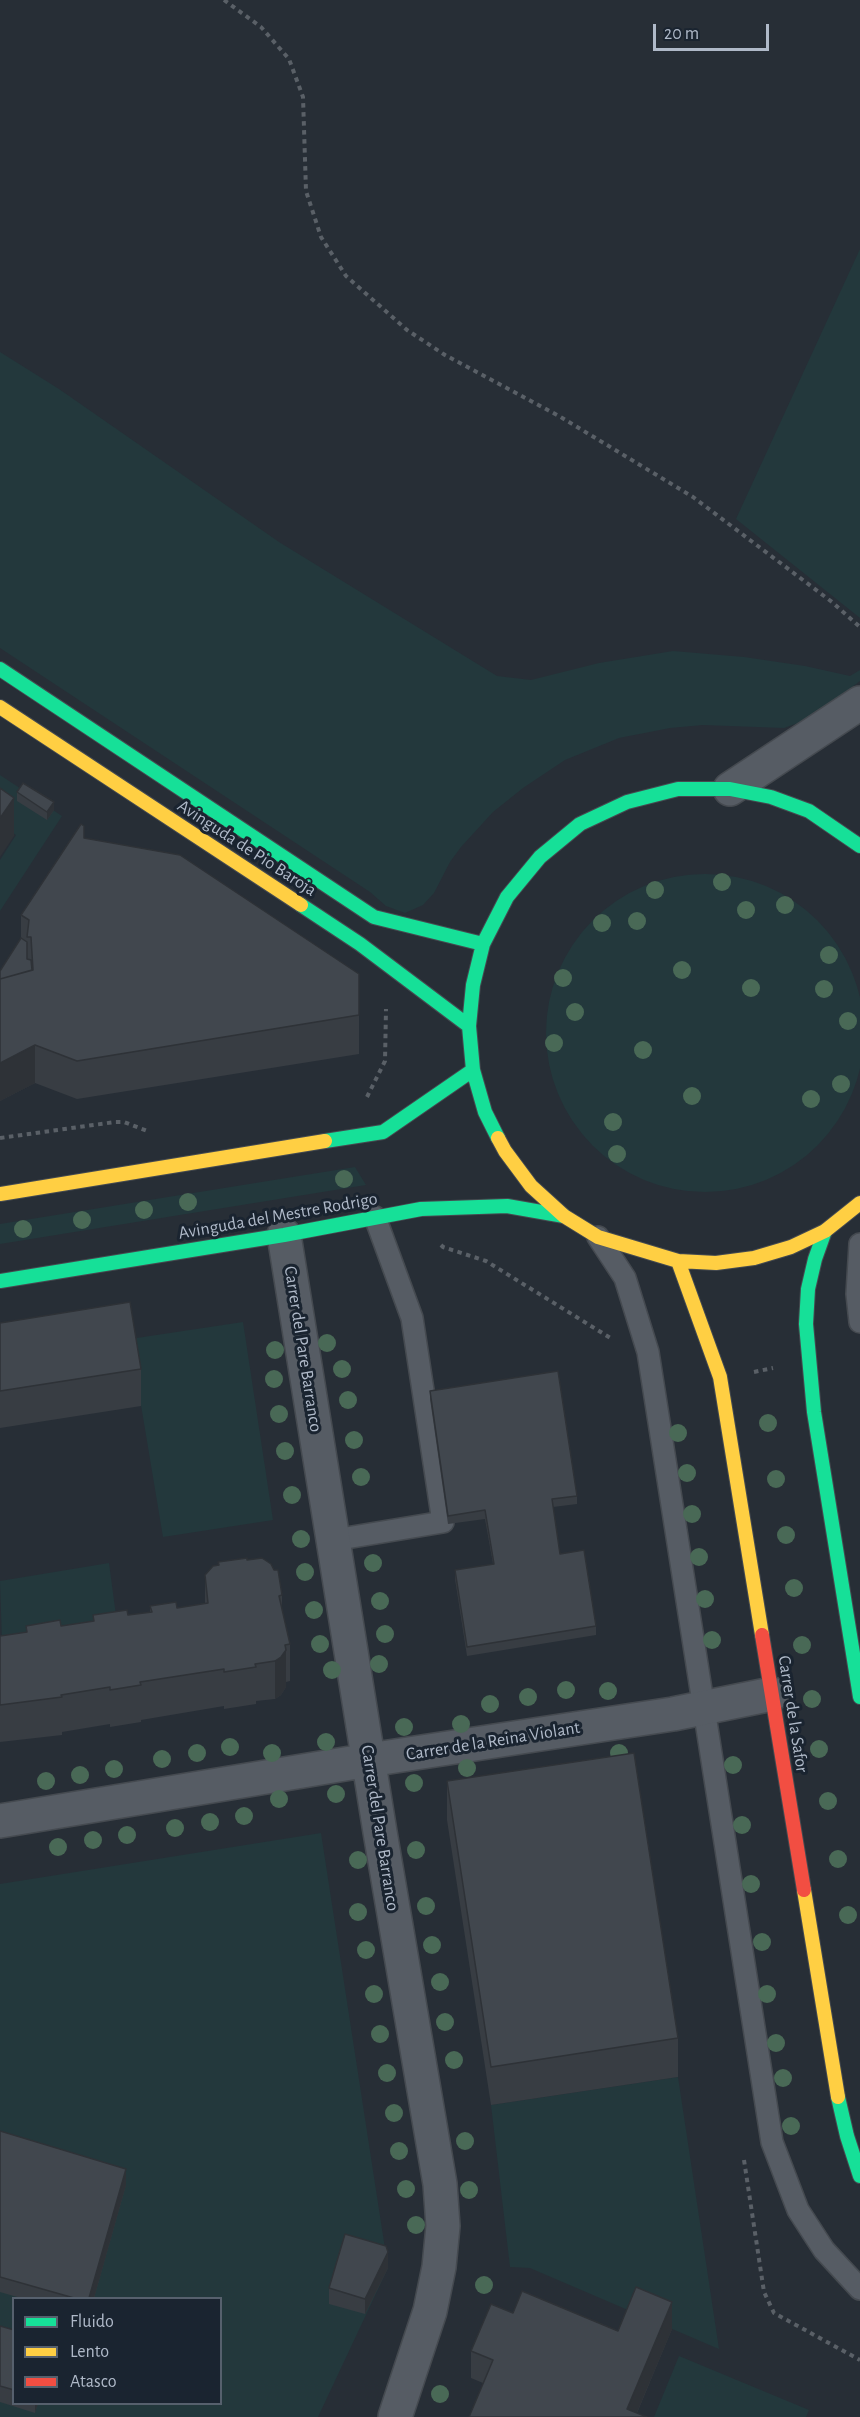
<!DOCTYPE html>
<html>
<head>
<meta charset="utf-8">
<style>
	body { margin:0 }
	#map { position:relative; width:860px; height:2417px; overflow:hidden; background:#272e36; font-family:"Alegreya Sans",sans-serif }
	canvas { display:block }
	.legend { position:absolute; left:12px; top:2297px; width:210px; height:108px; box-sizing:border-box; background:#1a2430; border:2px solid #56606d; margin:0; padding:8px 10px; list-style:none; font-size:18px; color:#afb9c8 }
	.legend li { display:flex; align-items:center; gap:12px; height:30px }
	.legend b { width:30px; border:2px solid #56606d }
	.scale { position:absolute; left:653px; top:24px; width:116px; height:27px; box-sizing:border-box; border:3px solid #afb9c8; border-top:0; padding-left:8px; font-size:18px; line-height:21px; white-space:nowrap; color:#afb9c8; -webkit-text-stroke:4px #1a2430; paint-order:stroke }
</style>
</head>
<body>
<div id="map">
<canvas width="860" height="2417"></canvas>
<ul class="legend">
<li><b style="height:8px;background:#16e098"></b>Fluido</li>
<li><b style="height:8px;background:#ffcf43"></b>Lento</li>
<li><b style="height:8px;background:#f24e42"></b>Atasco</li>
</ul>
<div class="scale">20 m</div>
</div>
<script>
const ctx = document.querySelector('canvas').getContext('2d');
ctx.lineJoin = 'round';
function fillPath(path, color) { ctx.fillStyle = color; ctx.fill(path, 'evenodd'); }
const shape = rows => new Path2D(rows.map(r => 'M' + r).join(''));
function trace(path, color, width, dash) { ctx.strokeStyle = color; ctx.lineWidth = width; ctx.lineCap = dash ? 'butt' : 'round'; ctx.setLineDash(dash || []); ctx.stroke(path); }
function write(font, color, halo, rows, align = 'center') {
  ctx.font = font + ' "Alegreya Sans",sans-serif'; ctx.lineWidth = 6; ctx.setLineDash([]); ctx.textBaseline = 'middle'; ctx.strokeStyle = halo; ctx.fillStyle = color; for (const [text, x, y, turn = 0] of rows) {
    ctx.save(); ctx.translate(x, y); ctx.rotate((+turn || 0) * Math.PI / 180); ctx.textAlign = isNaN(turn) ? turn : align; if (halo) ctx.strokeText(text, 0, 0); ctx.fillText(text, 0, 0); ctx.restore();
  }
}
const green = shape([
	[860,249,860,618,736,519],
	[0,352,59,389,279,542,497,676,531,680,599,663,673,651,744,657,805,666,850,676,860,670,860,681,809,719,784,728,703,725,670,728,619,738,565,760,523,788,493,812,461,847,450,862,434,893,423,905,405,913,386,906,370,892,0,648],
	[0,775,62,816,0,911,0,860,16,835,0,824],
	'546 1033a159 159 0 1 1 318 0a159 159 0 1 1-318 0Z',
	[355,1167,366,1185,0,1244,0,1224],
	[243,1322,273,1520,163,1537,130,1339],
	[109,1563,117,1623,2,1642,0,1581],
	[321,1833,388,2268,318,2417,0,2417,0,1884],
	[14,2298,220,2298,220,2404,14,2404],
	[678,2077,719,2349,530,2268,510,2267,491,2105],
	[679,2356,809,2410,806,2417,654,2417]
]);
const path = shape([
	[224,0,261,27,289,59,303,97,306,191,321,237,346,276,407,330,445,355,559,416,693,497,832,602,860,627],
	[367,1097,385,1061,386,1009],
	[0,1138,115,1122,124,1122,150,1132],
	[441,1245,443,1247,486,1261,612,1339],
	[754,1372,773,1368],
	[744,2160,764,2292,774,2313,860,2360]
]);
const lane = shape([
	[598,1237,625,1278,648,1352,772,2142,798,2210,824,2250,860,2289],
	[860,1244,857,1294,860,1322],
	[334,1540,443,1522,412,1318,375,1217]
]);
const street = shape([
	[730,789,860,703],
	[284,1235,380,1832,440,2184,443,2226,439,2267,430,2311,395,2417],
	[0,1821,369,1760,673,1714,772,1694]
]);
const fast = shape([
	[0,669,374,917,483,944],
	[301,905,360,944,469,1026],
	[498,1138,485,1112,473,1070,469,1026,473,985,483,944,507,897,540,857,580,824,627,802,678,789,730,789,771,797,809,811,860,846],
	[325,1141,383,1132,473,1070],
	[825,1231,815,1259,808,1289,806,1324,814,1412,860,1697],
	[0,1281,284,1235,421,1209,507,1206,564,1216],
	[838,2097,847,2136,860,2176]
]);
const slow = shape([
	[0,707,301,905],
	[498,1138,505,1151,531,1186,564,1216,598,1237,678,1261,716,1263,754,1258,791,1247,825,1231,860,1203],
	[0,1194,325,1141],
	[678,1261,720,1377,762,1635],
	[804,1890,838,2097]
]);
const jam = shape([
	[762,1635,804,1890]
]);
const trees = [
	[722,882],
	[655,890],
	[785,905],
	[746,910],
	[637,921],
	[602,923],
	[829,955],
	[682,970],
	[563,978],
	[751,988],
	[824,989],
	[575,1012],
	[848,1021],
	[554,1043],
	[643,1050],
	[841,1084],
	[692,1096],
	[811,1099],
	[613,1122],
	[617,1154],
	[344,1179],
	[188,1202],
	[144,1210],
	[82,1220],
	[23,1229],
	[327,1343],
	[275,1350],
	[342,1369],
	[274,1379],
	[348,1400],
	[279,1414],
	[768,1423],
	[678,1433],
	[354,1440],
	[285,1451],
	[687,1473],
	[361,1477],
	[776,1479],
	[292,1495],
	[692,1514],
	[786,1535],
	[301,1539],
	[699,1557],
	[373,1563],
	[305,1572],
	[794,1588],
	[705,1599],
	[380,1601],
	[314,1610],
	[385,1634],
	[712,1640],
	[320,1644],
	[802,1645],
	[379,1664],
	[332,1670],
	[566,1690],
	[608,1691],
	[528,1697],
	[812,1699],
	[490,1704],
	[461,1724],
	[404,1727],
	[326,1742],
	[230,1747],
	[819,1749],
	[197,1753],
	[272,1753],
	[619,1753],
	[162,1759],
	[733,1765],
	[467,1768],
	[114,1769],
	[80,1775],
	[46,1781],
	[414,1783],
	[336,1794],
	[279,1799],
	[828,1801],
	[244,1816],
	[210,1822],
	[742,1825],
	[175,1828],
	[127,1835],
	[93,1840],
	[58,1847],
	[416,1850],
	[838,1859],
	[358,1860],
	[751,1884],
	[426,1906],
	[358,1912],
	[848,1915],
	[762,1942],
	[432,1945],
	[366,1950],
	[440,1982],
	[374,1994],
	[767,1994],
	[445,2022],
	[380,2034],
	[776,2043],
	[454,2060],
	[387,2073],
	[783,2078],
	[394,2113],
	[791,2126],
	[465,2141],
	[399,2151],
	[406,2189],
	[469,2190],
	[416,2225],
	[484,2285],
	[440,2394]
];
const wall = shape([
	[17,792,54,810,47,820,17,801],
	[84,838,359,974,359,1054,77,1099,35,1083,0,1101,0,971,21,938,21,915],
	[0,1323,141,1369,141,1406,0,1428],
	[430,1391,577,1496,577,1504,553,1507,560,1554,596,1626,596,1635,467,1656,455,1579,455,1570,493,1564,485,1519,448,1524,430,1399],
	[247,1560,282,1595,282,1609,290,1644,290,1681,286,1682,286,1687,281,1695,275,1699,256,1701,256,1704,224,1709,224,1706,141,1720,141,1722,110,1727,110,1724,62,1732,62,1735,0,1742,0,1636,26,1632,26,1626,61,1626,93,1621,93,1615,128,1615,150,1612,150,1606,177,1608,205,1603,205,1575],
	[447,1781,678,2038,678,2077,491,2105,447,1820],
	[0,2131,126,2185,94,2298,21,2298,0,2292],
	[388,2268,365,2314,329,2304,329,2288],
	[0,2326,14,2330,14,2403,38,2403,35,2413,0,2402],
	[672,2329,637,2413,483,2383,471,2378,471,2351,618,2331]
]);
const shadedWall = shape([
	[14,798,14,836,0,857,0,818],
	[54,802,54,810,47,820,47,812],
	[35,1045,35,1083,0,1101,0,1063],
	[286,1650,286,1687,281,1695,275,1699,275,1661],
	[126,2169,126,2185,94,2298,89,2298],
	[388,2252,388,2268,365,2314,365,2299],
	[672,2302,672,2329,635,2417,627,2409],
	[35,2403,38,2403,35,2413]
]);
const building = shape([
	[23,783,54,802,47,812,17,792,23,783],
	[0,788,14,798,0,818,0,788],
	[81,824,84,826,84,838,180,855,359,974,359,1015,77,1061,35,1045,0,1063,0,979,33,970,31,937,27,937,29,920,21,915,81,824],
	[21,938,27,942,27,959,31,960,32,970,0,979,0,971,21,938],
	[130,1302,141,1369,0,1391,0,1323,130,1302],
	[558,1371,577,1496,552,1499,560,1554,584,1550,596,1626,467,1647,455,1570,494,1564,485,1510,448,1516,430,1391,558,1371],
	[247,1558,247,1560,262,1558,271,1564,274,1570,278,1570,282,1595,279,1596,290,1644,285,1645,286,1650,281,1657,275,1661,255,1664,256,1667,224,1672,224,1669,140,1682,141,1685,110,1690,110,1687,61,1695,62,1697,0,1705,0,1636,27,1632,26,1626,60,1620,61,1626,94,1621,93,1615,127,1610,128,1615,152,1612,150,1606,176,1602,177,1608,208,1603,205,1575,213,1566,219,1565,218,1562,247,1558],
	[634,1753,678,2038,491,2067,447,1781,634,1753],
	[0,2131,126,2169,89,2298,74,2298,0,2277,0,2131],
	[345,2234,386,2246,388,2252,365,2299,329,2288,345,2234],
	[636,2287,672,2302,627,2409,647,2417,469,2417,493,2360,471,2351,491,2304,513,2313,522,2291,618,2331,636,2287],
	[0,2326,14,2330,14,2390,0,2386,0,2326]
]);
const streetNames = [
	["Avinguda de Pio Baroja",247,848,33],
	["Avinguda del Mestre Rodrigo",278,1216,-10],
	["Carrer del Pare Barranco",303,1349,81],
	["Carrer de la Safor",793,1714,81],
	["Carrer de la Reina Violant",493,1741,-9],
	["Carrer del Pare Barranco",380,1828,81]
];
fillPath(green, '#23383c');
trace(lane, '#454a50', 24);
trace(street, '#454a50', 36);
trace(fast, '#454a50', 16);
trace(slow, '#454a50', 16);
trace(jam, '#454a50', 16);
trace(path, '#5a6067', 4, [4.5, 4.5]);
trace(lane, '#565c64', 21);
trace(street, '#565c64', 33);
trace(fast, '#16e098', 14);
trace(slow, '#ffcf43', 14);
trace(jam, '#f24e42', 14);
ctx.fillStyle = '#496956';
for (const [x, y] of trees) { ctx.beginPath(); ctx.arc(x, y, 9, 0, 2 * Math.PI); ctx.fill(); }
fillPath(wall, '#383d43');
fillPath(shadedWall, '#2e3237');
fillPath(building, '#41474e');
trace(building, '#2e3237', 1.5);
write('18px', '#afb9c8', '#1a2430', streetNames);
</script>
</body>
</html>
